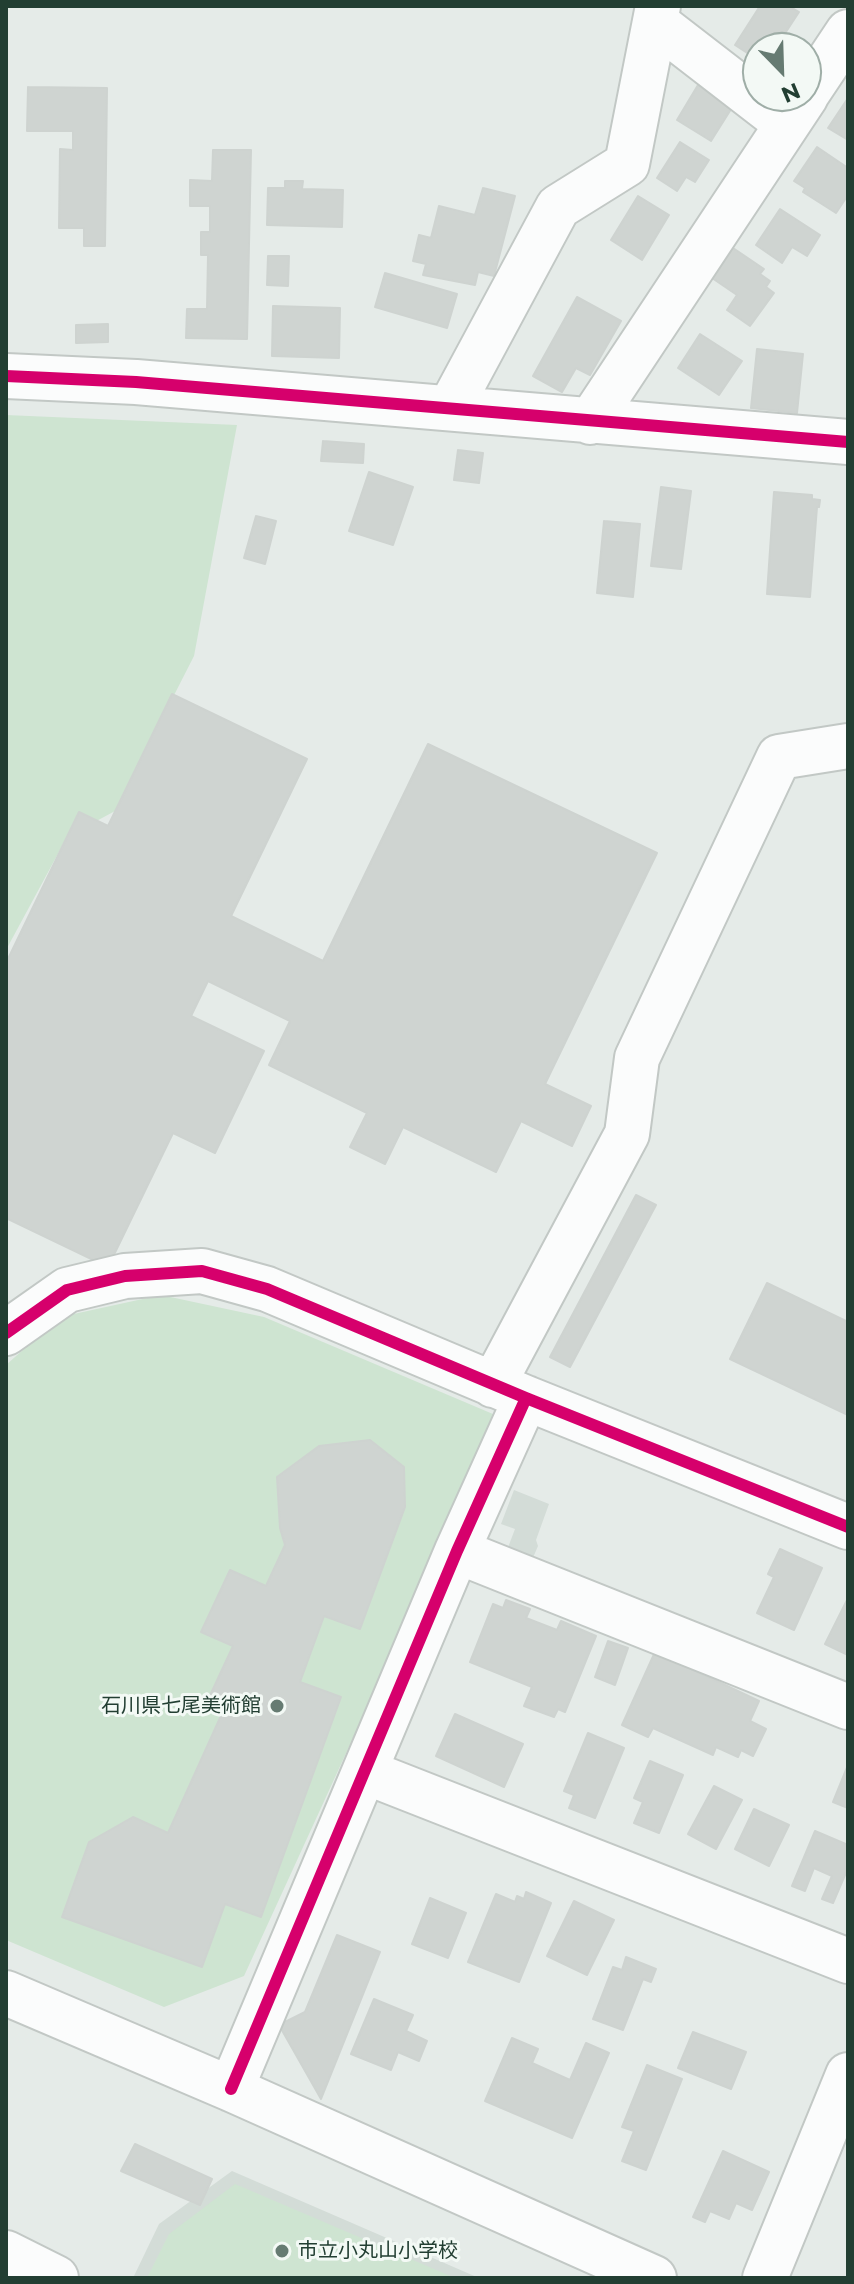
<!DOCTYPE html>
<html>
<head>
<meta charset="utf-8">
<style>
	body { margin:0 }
	#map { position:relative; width:854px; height:2284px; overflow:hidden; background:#e5ebe8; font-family:Montserrat,sans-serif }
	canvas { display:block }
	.frame { position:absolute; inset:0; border:8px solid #223e32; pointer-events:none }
	.north { position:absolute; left:742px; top:32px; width:80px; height:80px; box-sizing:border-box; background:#f3f9f5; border:2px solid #9faea7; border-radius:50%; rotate:157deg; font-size:22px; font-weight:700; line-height:32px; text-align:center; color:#223e32 }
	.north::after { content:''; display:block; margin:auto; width:28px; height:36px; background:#667b72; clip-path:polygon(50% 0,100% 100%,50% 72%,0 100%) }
</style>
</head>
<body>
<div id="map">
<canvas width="854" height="2284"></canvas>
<div class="frame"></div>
<div class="north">N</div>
</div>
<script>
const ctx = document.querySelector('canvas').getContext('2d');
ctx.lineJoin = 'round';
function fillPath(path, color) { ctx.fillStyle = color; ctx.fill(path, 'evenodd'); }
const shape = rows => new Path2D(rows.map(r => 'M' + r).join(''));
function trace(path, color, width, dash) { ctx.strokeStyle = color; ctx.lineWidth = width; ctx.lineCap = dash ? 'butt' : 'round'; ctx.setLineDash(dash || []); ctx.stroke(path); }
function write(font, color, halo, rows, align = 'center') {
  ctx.font = font + ' Montserrat,"Noto Sans JP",sans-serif'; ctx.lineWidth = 6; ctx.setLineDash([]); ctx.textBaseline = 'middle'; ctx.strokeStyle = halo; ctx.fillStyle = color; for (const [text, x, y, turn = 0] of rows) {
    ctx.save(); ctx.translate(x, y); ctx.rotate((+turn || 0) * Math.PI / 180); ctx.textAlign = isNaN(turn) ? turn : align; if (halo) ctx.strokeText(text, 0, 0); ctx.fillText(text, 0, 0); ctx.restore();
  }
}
const built = shape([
	[514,1490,549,1504,536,1540,538,1546,529,1567,504,1558,515,1529,501,1524],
	[232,2171,479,2278,133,2278,159,2224]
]);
const green = shape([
	[6,415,237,425,194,656,115,811,67,837,6,950],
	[161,1295,264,1317,500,1417,244,1976,164,2007,6,1940,6,1365,60,1317],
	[235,2184,455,2278,147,2278,169,2234]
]);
const building = shape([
	[760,6,789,6,799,12,782,38,776,34,767,48,758,48,758,60,735,45,760,6],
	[698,85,733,106,711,141,677,120,698,85],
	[28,87,107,88,105,246,84,246,84,228,59,228,60,149,73,150,73,131,27,131,28,87],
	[848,98,848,140,828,128,848,98],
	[680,142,709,160,695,182,686,177,677,191,657,178,680,142],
	[817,147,848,168,848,195,836,213,803,192,805,188,794,181,817,147],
	[213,150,251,150,247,339,186,338,187,309,207,309,208,255,201,255,201,232,210,232,210,206,190,206,190,180,212,181,213,150],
	[285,181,303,181,302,189,343,190,342,227,267,225,268,188,285,188,285,181],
	[483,188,515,196,494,276,478,272,475,285,423,275,426,264,413,261,419,235,431,238,439,206,475,215,483,188],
	[638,196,669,215,642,260,611,240,638,196],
	[780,209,820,235,807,256,792,247,782,263,756,245,780,209],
	[733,248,764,269,760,274,770,281,766,287,774,293,750,326,727,310,737,295,712,278,733,248],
	[268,256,289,256,288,286,267,285,268,256],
	[385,273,457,294,447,328,375,307,385,273],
	[577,297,621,321,590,375,576,368,562,392,533,376,577,297],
	[273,306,340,308,339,358,272,356,273,306],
	[108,324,108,342,76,343,76,325,108,324],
	[700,334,742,361,719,395,678,368,700,334],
	[757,349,803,354,797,413,751,408,757,349],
	[323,441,364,444,363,463,321,461,323,441],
	[458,450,483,453,479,483,454,480,458,450],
	[369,472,413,487,393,545,349,531,369,472],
	[661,487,691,491,681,569,651,566,661,487],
	[774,492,812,495,812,499,820,500,819,507,817,507,810,597,767,594,774,492],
	[256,516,276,521,265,564,244,558,256,516],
	[604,521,640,524,633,597,597,593,604,521],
	[172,694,307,759,231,916,323,961,428,744,657,853,545,1084,591,1106,572,1146,521,1121,496,1172,403,1127,385,1164,350,1147,367,1113,269,1065,290,1021,208,981,191,1016,264,1051,215,1153,173,1133,108,1267,6,1218,6,963,79,812,108,826,172,694],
	[636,1195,656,1205,570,1367,550,1357,636,1195],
	[767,1283,848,1322,848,1415,730,1359,767,1283],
	[370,1440,404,1467,405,1507,360,1629,324,1616,300,1682,341,1697,261,1917,225,1904,202,1967,62,1917,89,1842,133,1817,168,1833,224,1709,207,1702,233,1646,201,1632,230,1570,266,1586,285,1545,280,1528,277,1477,319,1446,370,1440],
	[780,1549,822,1568,794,1630,757,1613,774,1577,768,1574,780,1549],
	[848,1598,848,1655,825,1644,848,1598],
	[506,1600,530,1609,526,1618,557,1630,561,1621,596,1636,565,1712,558,1709,554,1717,524,1706,532,1687,470,1662,493,1604,503,1608,506,1600],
	[608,1641,628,1648,615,1685,595,1677,608,1641],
	[655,1652,759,1701,750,1721,766,1729,753,1756,741,1750,738,1757,716,1747,713,1755,653,1728,648,1737,622,1725,655,1652],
	[455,1714,523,1744,504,1787,436,1756,455,1714],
	[588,1733,624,1748,595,1818,569,1808,574,1795,564,1791,588,1733],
	[650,1761,683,1775,659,1833,634,1823,643,1802,634,1798,650,1761],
	[848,1765,848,1808,833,1802,848,1765],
	[714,1786,742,1800,716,1849,688,1834,714,1786],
	[754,1809,789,1825,769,1866,735,1849,754,1809],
	[815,1831,848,1845,848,1868,833,1903,822,1899,832,1876,814,1868,805,1891,792,1886,815,1831],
	[526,1892,551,1903,519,1982,468,1962,496,1894,515,1902,517,1896,524,1899,526,1892],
	[430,1898,466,1913,448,1958,412,1944,430,1898],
	[574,1901,614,1920,587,1975,547,1956,574,1901],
	[337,1935,380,1952,321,2099,279,2025,305,2012,337,1935],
	[626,1957,656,1969,651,1982,643,1979,623,2030,593,2019,613,1967,622,1970,626,1957],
	[374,1999,413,2015,406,2031,427,2041,419,2061,398,2052,391,2070,351,2054,374,1999],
	[693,2032,746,2052,731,2089,678,2068,693,2032],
	[512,2038,538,2049,532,2063,570,2080,586,2043,609,2053,572,2138,485,2101,512,2038],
	[647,2065,682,2079,646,2170,622,2161,634,2131,622,2127,647,2065],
	[135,2144,212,2179,200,2205,121,2171,135,2144],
	[723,2151,769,2172,752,2210,736,2203,729,2219,710,2211,705,2222,693,2217,723,2151]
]);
const minor = shape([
	[655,22,787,124],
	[806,95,848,32],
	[6,376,136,382,848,442],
	[450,408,558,207,627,164,658,6],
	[590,422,806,96],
	[6,1333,67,1290,125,1276,202,1271,267,1289,526,1398,848,1527],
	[493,1385,627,1134,637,1058,779,757,848,746],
	[457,1551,848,1707],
	[366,1772,848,1961],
	[6,1993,231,2089,654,2278],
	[231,2089,457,1551,526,1398],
	[6,2253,56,2278],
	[765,2278,848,2075]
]);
const cycleway = shape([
	[6,376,136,382,848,442],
	[6,1333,67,1290,125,1276,202,1271,267,1289,526,1398,848,1527],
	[231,2089,457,1551,526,1398]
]);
const markers = [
	[277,1706,8,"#667b72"],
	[282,2251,8,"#667b72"]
];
const poiNames = [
	["石川県七尾美術館",261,1706],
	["市立小丸山小学校",298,2251,"left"]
];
fillPath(built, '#d3dcd7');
fillPath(green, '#cee4d1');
fillPath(building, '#cfd4d1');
trace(building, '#ced3d0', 2);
trace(minor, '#c2c8c5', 48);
trace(minor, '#fbfcfc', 44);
trace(cycleway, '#d6006c', 12);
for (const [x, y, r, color] of markers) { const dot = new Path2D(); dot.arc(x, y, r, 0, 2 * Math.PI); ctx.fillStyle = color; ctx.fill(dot); trace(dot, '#f3f9f5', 3); }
write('20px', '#223e32', '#f3f9f5', poiNames, 'right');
</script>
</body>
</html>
